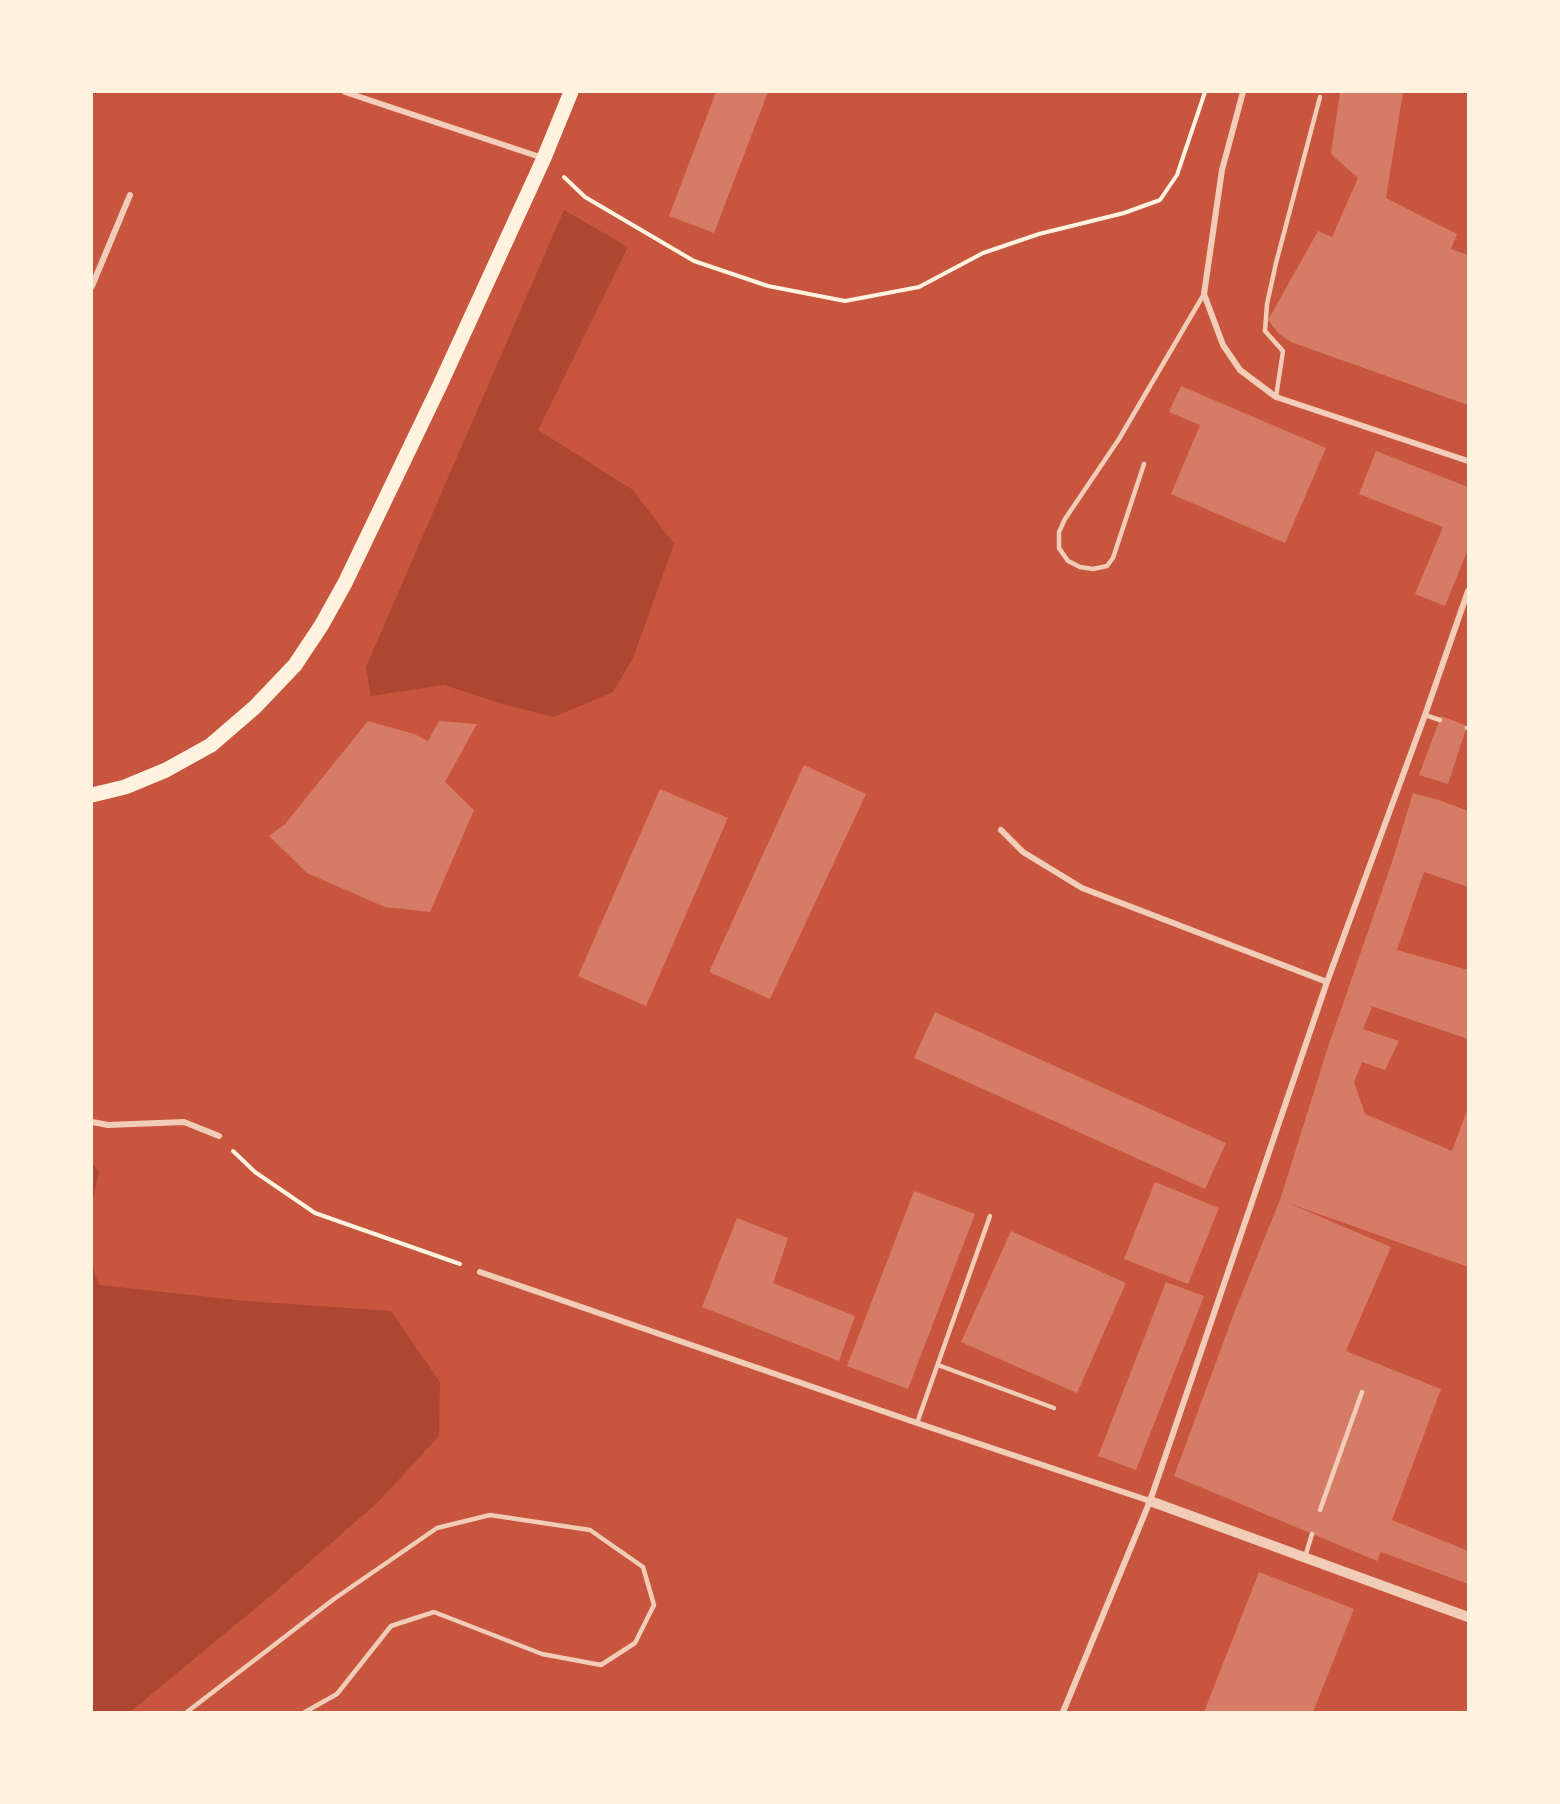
<!DOCTYPE html>
<html>
<head>
<meta charset="utf-8">
<style>
	body { margin:0 }
	#map { position:relative; width:1560px; height:1804px; overflow:hidden; background:#c8553d; font-family:"Space Grotesk",sans-serif }
	canvas { display:block }
	.frame { position:absolute; inset:0; border:93px solid #fff3e0; pointer-events:none }
</style>
</head>
<body>
<div id="map">
<canvas width="1560" height="1804"></canvas>
<div class="frame"></div>
</div>
<script>
const ctx = document.querySelector('canvas').getContext('2d');
ctx.lineJoin = 'round';
function fillPath(path, color) { ctx.fillStyle = color; ctx.fill(path, 'evenodd'); }
const shape = rows => new Path2D(rows.map(r => 'M' + r).join(''));
function trace(path, color, width, dash) { ctx.strokeStyle = color; ctx.lineWidth = width; ctx.lineCap = dash ? 'butt' : 'round'; ctx.setLineDash(dash || []); ctx.stroke(path); }
const green = shape([
	[564,210,628,247,538,430,633,490,674,544,633,658,613,692,554,717,506,705,444,685,371,696,366,667],
	[92,1163,99,1172,92,1202],
	[92,1266,99,1285,246,1301,391,1311,440,1382,439,1436,378,1502,274,1593,130,1712,92,1712]
]);
const building = shape([
	[716,92,768,92,714,233,669,216],
	[1340,92,1403,92,1386,198,1457,234,1451,249,1468,255,1468,405,1291,342,1279,334,1268,320,1318,231,1332,237,1358,178,1331,154],
	[1181,386,1326,448,1285,543,1171,494,1200,425,1169,412],
	[1376,451,1468,487,1468,549,1445,606,1415,594,1443,527,1359,494],
	[1441,716,1467,726,1448,784,1419,775],
	[368,721,414,734,428,741,439,721,477,724,445,782,474,810,430,912,385,907,307,873,269,836,285,824],
	[804,765,866,794,770,999,709,972],
	[660,789,728,818,646,1006,578,976],
	[1413,793,1442,801,1468,811,1468,887,1424,872,1397,950,1468,970,1468,1039,1362,1003,1372,1007,1363,1029,1399,1041,1385,1070,1362,1062,1354,1082,1365,1114,1452,1151,1468,1108,1468,1267,1288,1203,1391,1247,1346,1351,1441,1389,1392,1520,1468,1551,1468,1584,1381,1552,1377,1561,1174,1476,1236,1308,1280,1200,1327,1050,1393,859],
	[935,1012,1226,1143,1205,1189,914,1058],
	[1155,1182,1219,1208,1188,1284,1124,1259],
	[914,1191,975,1214,908,1389,847,1366],
	[737,1218,788,1238,773,1283,855,1316,839,1361,702,1307],
	[1011,1231,1126,1283,1077,1393,961,1342],
	[1166,1282,1204,1296,1136,1470,1098,1456],
	[1259,1572,1354,1609,1313,1712,1204,1712]
]);
const path = shape([
	[564,177,585,197,694,261,768,286,845,301,919,287,983,253,1039,234,1124,213,1160,200,1177,175,1205,92],
	[233,1151,255,1172,315,1213,460,1264]
]);
const service = shape([
	[1276,397,1283,351,1265,331,1267,304,1276,263,1320,97],
	[1144,464,1113,558,1107,566,1093,569,1080,567,1068,561,1059,548,1059,532,1065,519,1119,439,1204,294],
	[1425,715,1440,720],
	[1467,728,1468,728],
	[938,1365,1054,1408],
	[917,1423,990,1216],
	[1320,1510,1362,1392],
	[1305,1557,1312,1534],
	[187,1712,334,1599,437,1528,490,1515,590,1530,643,1567,654,1605,635,1643,601,1665,542,1654,434,1612,391,1626,337,1694,305,1712]
]);
const minor = shape([
	[345,92,543,158],
	[1243,92,1222,170,1204,294,1223,345,1240,370,1276,397,1468,461],
	[92,286,130,195],
	[1001,830,1023,852,1082,888,1327,982],
	[92,1122,108,1125,184,1122,219,1136],
	[480,1272,917,1423,1150,1501],
	[1063,1712,1150,1501,1327,982,1425,715,1468,591]
]);
const tertiary = shape([
	[1150,1501,1468,1617]
]);
const primary = shape([
	[92,795,125,787,166,770,211,745,255,707,295,665,321,626,345,583,440,385,544,158,571,92]
]);
fillPath(green, '#ae4732');
fillPath(building, '#d67c66');
trace(path, '#fff3e0', 4);
trace(service, '#f1ccb7', 4.5);
trace(minor, '#f1ccb7', 6);
trace(tertiary, '#f1ccb7', 10);
trace(primary, '#fff3e0', 15);
</script>
</body>
</html>
